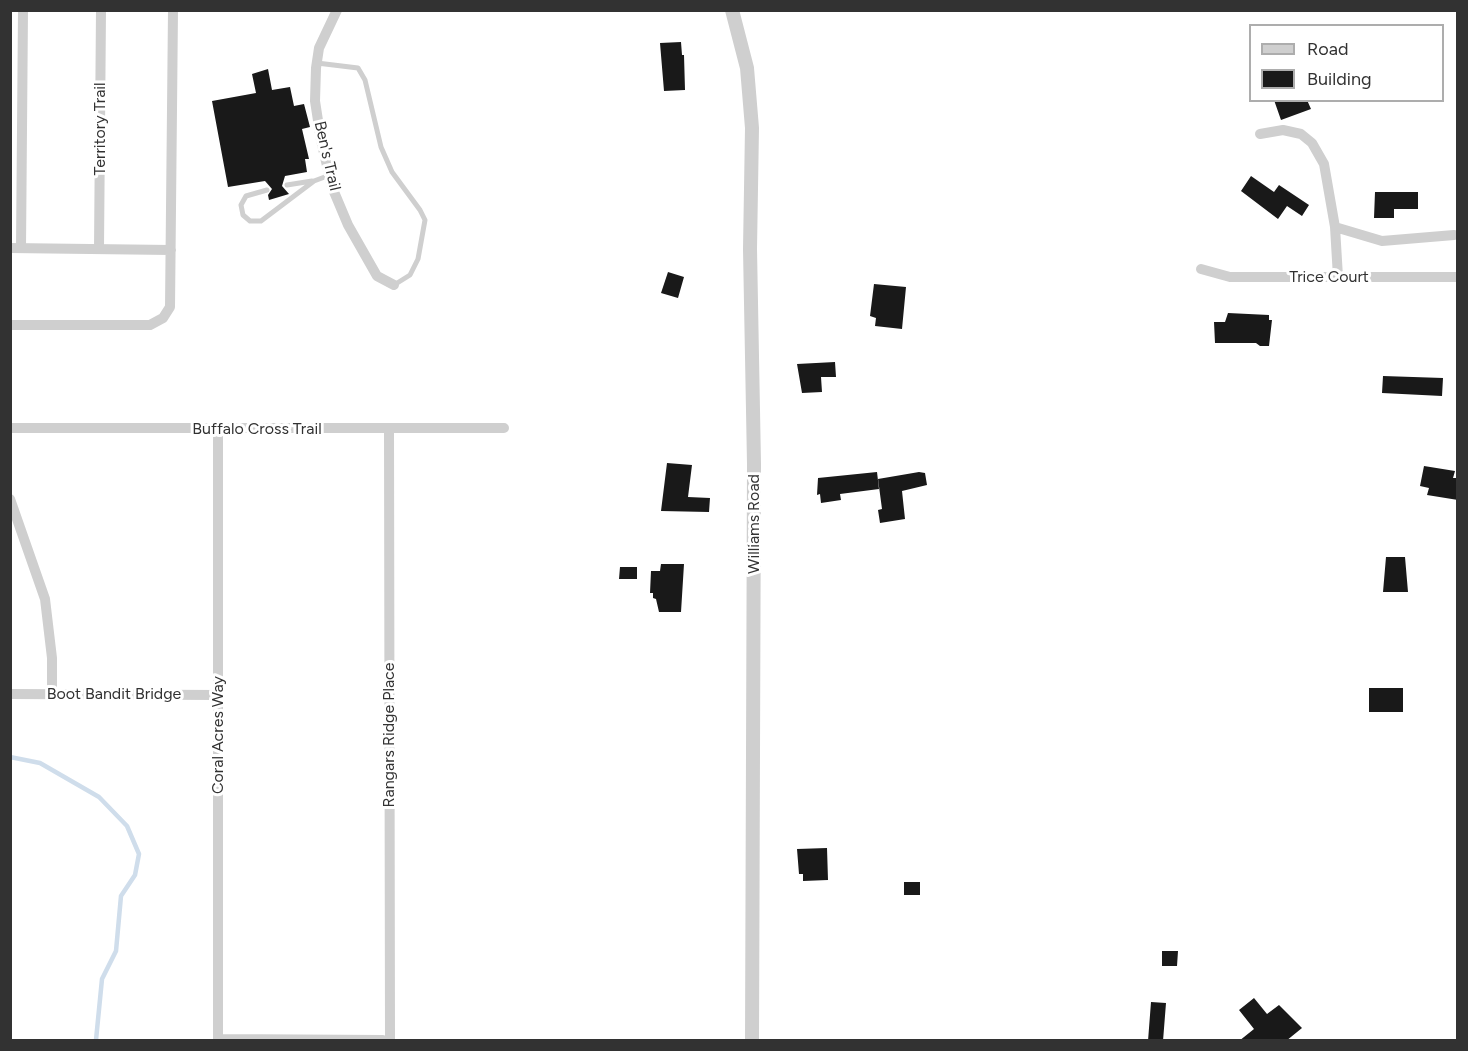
<!DOCTYPE html>
<html>
<head>
<meta charset="utf-8">
<style>
	body { margin:0 }
	#map { position:relative; width:1468px; height:1051px; overflow:hidden; background:#fff; font-family:Figtree,sans-serif }
	canvas { display:block }
	.frame { position:absolute; inset:0; border:12px solid #323232; pointer-events:none }
	.legend { position:absolute; left:1249px; top:24px; width:195px; height:78px; box-sizing:border-box; background:#fff; border:2px solid #adadad; margin:0; padding:8px 10px; list-style:none; font-size:18px; color:#323232 }
	.legend li { display:flex; align-items:center; gap:12px; height:30px }
	.legend b { width:30px; border:2px solid #adadad }
</style>
</head>
<body>
<div id="map">
<canvas width="1468" height="1051"></canvas>
<div class="frame"></div>
<ul class="legend">
<li><b style="height:8px;background:#cfcfcf"></b>Road</li>
<li><b style="height:16px;background:#191919"></b>Building</li>
</ul>
</div>
<script>
const ctx = document.querySelector('canvas').getContext('2d');
ctx.lineJoin = 'round';
const shape = rows => new Path2D(rows.map(r => 'M' + r).join(''));
function trace(path, color, width, dash) { ctx.strokeStyle = color; ctx.lineWidth = width; ctx.lineCap = dash ? 'butt' : 'round'; ctx.setLineDash(dash || []); ctx.stroke(path); }
function fillPath(path, color) { ctx.fillStyle = color; ctx.fill(path, 'evenodd'); }
function write(font, color, halo, rows, align = 'center') {
  ctx.font = font + ' Figtree,sans-serif'; ctx.lineWidth = 6; ctx.setLineDash([]); ctx.textBaseline = 'middle'; ctx.strokeStyle = halo; ctx.fillStyle = color; for (const [text, x, y, turn = 0] of rows) {
    ctx.save(); ctx.translate(x, y); ctx.rotate((+turn || 0) * Math.PI / 180); ctx.textAlign = isNaN(turn) ? turn : align; if (halo) ctx.strokeText(text, 0, 0); ctx.fillText(text, 0, 0); ctx.restore();
  }
}
const stream = shape([
	[10,757,40,763,99,797,127,826,139,854,135,875,121,896,116,951,102,979,96,1040]
]);
const building = shape([
	[681,42,682,55,684,55,685,90,664,91,660,43],
	[268,69,272,90,290,87,294,106,304,104,310,127,302,129,309,159,305,159,307,172,285,176,282,186,289,194,269,200,268,195,272,189,265,181,228,187,212,101,256,93,252,74],
	[1274,100,1307,100,1311,109,1281,120],
	[1251,176,1274,192,1279,185,1309,205,1302,216,1287,206,1278,219,1241,191],
	[1375,192,1418,192,1418,209,1394,209,1394,218,1374,218],
	[668,272,684,277,678,298,661,293],
	[874,284,906,287,902,329,875,326,876,318,870,316],
	[1228,313,1269,315,1269,320,1272,320,1269,346,1260,346,1256,343,1215,343,1214,322,1225,322],
	[835,362,836,377,821,377,822,392,802,393,797,364],
	[1383,376,1443,378,1442,396,1382,393],
	[667,463,692,465,688,497,710,498,709,512,661,511],
	[1424,466,1455,471,1453,478,1458,478,1458,500,1427,495,1429,488,1420,486],
	[877,472,879,489,840,494,841,500,821,503,820,494,817,495,818,478],
	[919,472,925,473,927,485,902,491,905,519,880,523,878,510,882,509,878,479],
	[1386,557,1405,557,1408,592,1383,592],
	[661,564,684,564,681,612,659,612,656,599,653,598,653,593,650,593,651,571,660,571],
	[620,567,637,567,637,579,619,579],
	[1369,688,1403,688,1403,712,1369,712],
	[827,848,828,880,803,881,803,874,799,874,797,849],
	[904,882,920,882,920,895,904,895],
	[1162,951,1178,951,1177,966,1162,966],
	[1254,998,1267,1014,1279,1005,1302,1028,1286,1041,1239,1041,1254,1029,1239,1010],
	[1151,1002,1166,1003,1163,1041,1148,1041]
]);
const service = shape([
	[317,63,358,68,365,80,381,147,392,172,420,210,425,220,418,259,410,275,394,285],
	[287,185,312,181],
	[267,190,246,196,241,205,243,215,250,221,261,221,314,181,330,175]
]);
const minor = shape([
	[337,10,319,48,316,68,315,101,321,140,332,187,348,225,377,276,394,285],
	[1260,134,1283,130,1301,134,1312,143,1324,164,1335,227,1338,277],
	[1335,227,1382,241,1454,235],
	[10,248,171,250],
	[21,248,23,10],
	[99,248,101,10],
	[1201,269,1230,277,1458,277],
	[10,325,150,325,163,318,170,307,173,10],
	[10,428,504,428],
	[389,429,390,1040],
	[10,499,45,599,52,658,52,694],
	[10,694,218,695],
	[218,1039,383,1040],
	[218,1040,218,429]
]);
const tertiary = shape([
	[732,10,747,68,752,128,750,249,754,464,752,1040]
]);
const streetNames = [
	["Territory Trail",100,129,-90],
	["Ben's Trail",327,156,77],
	["Trice Court",1329,277],
	["Buffalo Cross Trail",257,429],
	["Williams Road",754,524,-90],
	["Boot Bandit Bridge",114,694],
	["Coral Acres Way",218,735,-90],
	["Rangars Ridge Place",389,735,-90]
];
trace(stream, '#cfddeb', 4.5);
fillPath(building, '#191919');
trace(service, '#cfcfcf', 5);
trace(minor, '#cfcfcf', 10);
trace(tertiary, '#cfcfcf', 14);
write('16px', '#323232', '#fff', streetNames);
</script>
</body>
</html>
